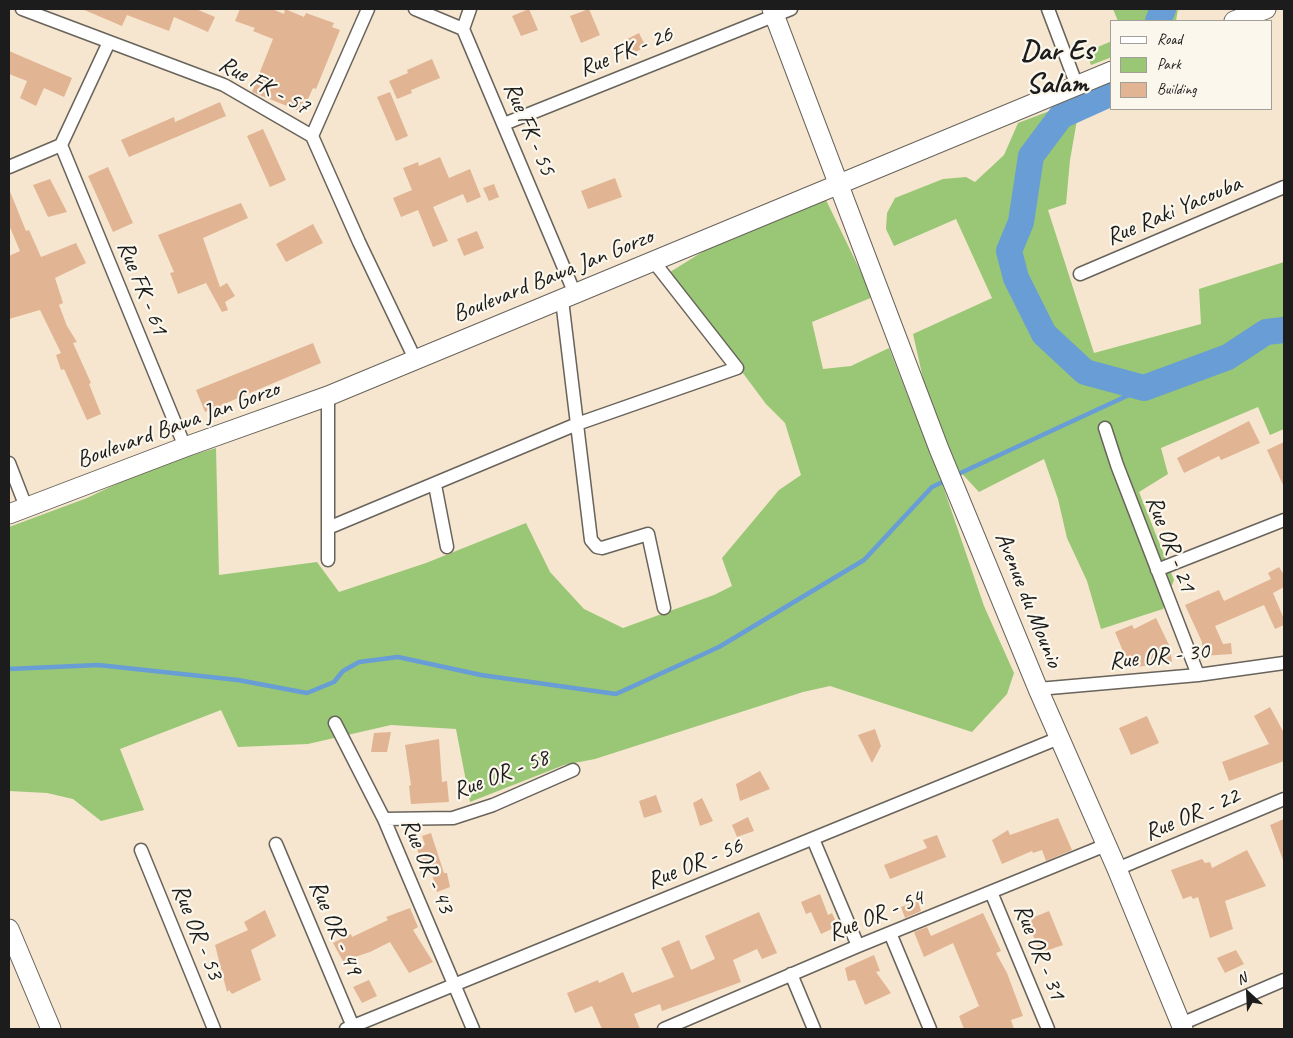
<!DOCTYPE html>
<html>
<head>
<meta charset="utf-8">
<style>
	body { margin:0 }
	#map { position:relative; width:1293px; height:1038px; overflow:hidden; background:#f6e6cf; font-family:Caveat,sans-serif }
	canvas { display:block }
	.frame { position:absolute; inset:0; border:10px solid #1c1c1c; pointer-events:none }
	.legend { position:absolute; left:1110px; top:20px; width:162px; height:90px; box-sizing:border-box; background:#fbf7ec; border:1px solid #a29f99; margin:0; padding:6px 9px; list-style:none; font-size:15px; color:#1c1c1c }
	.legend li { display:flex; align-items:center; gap:10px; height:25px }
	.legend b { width:25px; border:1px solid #a29f99 }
	.north { position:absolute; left:1223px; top:968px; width:50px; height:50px; -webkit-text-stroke:4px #fbf7ec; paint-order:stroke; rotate:335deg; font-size:14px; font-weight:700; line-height:20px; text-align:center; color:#1c1c1c }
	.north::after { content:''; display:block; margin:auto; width:18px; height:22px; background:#1c1c1c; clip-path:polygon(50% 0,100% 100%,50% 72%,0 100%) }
</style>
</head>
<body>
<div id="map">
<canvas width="1293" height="1038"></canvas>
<div class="frame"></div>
<ul class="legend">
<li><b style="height:6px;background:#fff"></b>Road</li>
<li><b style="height:14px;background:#99c775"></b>Park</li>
<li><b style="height:14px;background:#e1b493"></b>Building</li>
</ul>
<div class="north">N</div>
</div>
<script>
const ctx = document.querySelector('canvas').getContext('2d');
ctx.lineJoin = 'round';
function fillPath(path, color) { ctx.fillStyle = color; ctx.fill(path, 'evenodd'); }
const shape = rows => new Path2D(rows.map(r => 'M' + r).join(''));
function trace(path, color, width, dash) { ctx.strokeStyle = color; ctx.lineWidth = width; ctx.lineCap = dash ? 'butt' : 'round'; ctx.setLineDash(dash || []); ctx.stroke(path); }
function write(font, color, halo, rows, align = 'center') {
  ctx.font = font + ' Caveat,sans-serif'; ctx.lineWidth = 4.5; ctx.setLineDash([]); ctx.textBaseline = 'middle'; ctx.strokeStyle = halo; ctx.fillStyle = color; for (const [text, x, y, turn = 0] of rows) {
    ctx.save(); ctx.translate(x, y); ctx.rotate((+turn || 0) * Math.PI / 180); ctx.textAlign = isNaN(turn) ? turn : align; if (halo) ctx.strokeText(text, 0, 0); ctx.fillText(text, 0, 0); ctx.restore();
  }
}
const green = shape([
	[1113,9,1178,9,1176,21,1118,21],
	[1112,41,1112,57,1091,65,1086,52],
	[1112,87,1112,101,1077,120,1070,160,1066,204,1048,210,1094,353,1201,324,1199,289,1284,262,1284,429,1270,435,1258,407,1161,448,1168,474,1139,492,1174,580,1163,609,1101,629,1087,581,1067,538,1058,499,1044,459,979,492,939,449,913,334,992,298,956,219,894,246,886,229,887,213,895,198,943,179,966,177,975,182,1004,155,1018,123],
	[826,200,873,297,812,322,823,369,851,366,889,348,943,486,984,606,1014,673,1007,694,972,732,830,686,803,692,595,759,564,765,470,802,456,729,391,725,308,744,238,747,221,710,120,749,144,810,101,821,73,799,47,793,9,791,9,527,87,498,150,468,216,448,219,575,317,562,339,592,426,563,526,523,550,572,584,609,623,628,714,595,732,586,722,558,779,490,801,475,785,423,766,404,692,305,670,272,712,246]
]);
const stream = shape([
	[954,476,1144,388],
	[9,669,98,665,238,680,307,693,334,682,343,671,359,662,398,657,481,675,616,694,719,647,864,560,932,487,947,480]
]);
const river = shape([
	[1158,21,1163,9],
	[1112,93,1061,116,1031,156,1021,222,1009,251,1016,278,1044,334,1085,372,1144,388,1228,357,1266,332,1284,330]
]);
const building = shape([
	[82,9,196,9,215,17,208,32,174,17,169,31,127,15,122,26],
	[240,9,272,9,284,14,285,9,304,17,306,13,334,23,332,27,340,30,316,89,313,88,302,112,252,92,273,39,253,31,255,28,235,21],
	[529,9,538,30,521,36,512,16],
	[589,9,600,35,581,43,570,16],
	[639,33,646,47,633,53,627,39],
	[9,51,72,78,64,97,44,88,36,106,20,98,27,81,9,74],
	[432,59,440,78,411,90,412,93,397,99,389,81,408,73,407,70],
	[390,92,408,136,396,141,377,97],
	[220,102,226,116,129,157,121,140,174,117,175,122],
	[263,129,286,180,270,187,247,136],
	[440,157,449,178,470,169,481,197,467,203,463,194,433,207,448,241,433,247,418,210,401,217,393,198,412,190,403,168,418,162,419,166],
	[108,167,133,223,113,232,88,176],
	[615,178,622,197,588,209,581,191],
	[50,179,67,212,48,217,33,185],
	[494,184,499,197,489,201,483,188],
	[9,189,26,231,29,230,41,257,76,243,86,263,55,278,63,303,59,305,67,326,77,342,73,343,91,383,89,384,101,414,87,420,64,369,61,370,56,355,61,353,40,310,9,319,9,256,20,251,9,225],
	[241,203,248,218,203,238,220,287,227,283,235,296,225,302,228,310,222,312,206,283,178,294,170,273,174,272,158,235],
	[313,224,323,243,286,262,276,244],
	[477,231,484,248,464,256,457,239],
	[313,343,321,363,205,412,196,390],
	[1249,421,1260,443,1221,460,1219,456,1184,473,1177,458],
	[1284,442,1284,487,1267,450],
	[1279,567,1284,575,1284,587,1273,593,1284,619,1284,625,1275,629,1264,605,1215,626,1223,644,1231,643,1232,654,1202,656,1202,642,1185,605,1219,590,1224,601,1271,579,1268,573],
	[1156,618,1170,647,1172,662,1130,668,1115,632,1132,625,1134,629],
	[1270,707,1284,733,1284,761,1229,781,1222,762,1269,744,1254,716],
	[1147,716,1159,743,1131,755,1119,728],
	[875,729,881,746,872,763,858,735],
	[391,732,387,752,371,752,374,733],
	[439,739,442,782,447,781,449,802,411,804,409,786,411,785,405,745],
	[760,771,770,789,740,801,736,784],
	[656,795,662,812,644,818,639,801],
	[702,798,713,821,700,826,693,803],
	[748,817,754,831,737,837,732,825],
	[1058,818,1072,850,1046,861,1042,850,1033,853,1032,851,1002,864,992,840,1008,830,1010,835],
	[1284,819,1284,860,1283,860,1270,825],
	[431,833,444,873,447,873,450,887,437,892,429,863,422,865,417,848,425,845,422,836],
	[937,835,946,857,890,879,884,865,927,848,923,840],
	[1247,850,1266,886,1225,901,1233,929,1210,938,1198,897,1193,899,1191,896,1183,899,1171,870,1202,859,1205,863,1210,862,1212,868],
	[820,894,828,915,832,913,838,926,821,934,811,912,806,914,801,902],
	[918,901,921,911,905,918,901,907],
	[410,908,418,927,413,930,433,962,409,973,390,942,370,952,343,961,333,943,351,934,352,937,388,920,386,917],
	[265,910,276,936,251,950,261,980,232,994,229,990,227,992,215,945,248,930,244,922],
	[1049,911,1063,945,1040,953,1027,920],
	[759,912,777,953,762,959,757,949,733,960,741,982,662,1011,660,1004,634,1014,640,1029,602,1029,592,1006,575,1013,567,993,598,980,599,983,623,972,632,993,674,977,661,948,679,940,691,970,715,959,705,936],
	[983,913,1001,951,996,953,1007,973,1023,1016,1011,1020,1014,1029,964,1029,959,1016,979,1006,953,943,924,957,914,932,927,927,931,936],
	[1236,950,1244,964,1225,973,1217,958],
	[874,955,880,971,876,972,891,993,865,1005,855,980,848,981,845,968],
	[369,980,377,996,362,1003,353,987]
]);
const street = shape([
	[22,9,224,85,312,136,359,242,415,359],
	[415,9,463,29,575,294],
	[1048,9,1077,86],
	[463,29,470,9],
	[504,124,791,9],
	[312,136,368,9],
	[61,145,185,447],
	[9,167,61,145,109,42],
	[1080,274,1284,187],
	[562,300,591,540,597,547,602,548,648,534,664,608],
	[328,396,328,560],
	[1105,428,1117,465,1198,675],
	[9,463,26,507],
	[435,485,447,547],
	[328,528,577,424,737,368,654,262],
	[1157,570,1284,520],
	[1038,689,1198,675,1284,663],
	[335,723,384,819,473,1029],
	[384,819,453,818,493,805,573,770],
	[813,839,858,946],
	[276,844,354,1029],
	[141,850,214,1029],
	[1117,869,1284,799],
	[991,892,1048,1029],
	[890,933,930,1029],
	[791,974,814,1029],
	[1181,1024,1284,980],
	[346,1029,1059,738],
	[664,1029,858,946,1106,845]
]);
const secondary = shape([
	[772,9,939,449,1038,689,1117,869,1183,1029],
	[1234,21,1266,9],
	[9,514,185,447,328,396,1112,71],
	[9,929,51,1029]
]);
const streetNames = [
	["Rue FK - 26",626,52,-22],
	["Rue FK - 57",264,86,28],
	["Rue FK - 55",529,129,67],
	["Rue Raki Yacouba",1174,211,-23],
	["Boulevard Bawa Jan Gorzo",553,276,-22],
	["Rue FK - 61",142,288,68],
	["Boulevard Bawa Jan Gorzo",178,425,-20],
	["Rue OR - 21",1170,544,69],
	["Avenue du Mounio",1028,600,68],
	["Rue OR - 30",1159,657,-6],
	["Rue OR - 58",501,775,-21],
	["Rue OR - 22",1192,815,-23],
	["Rue OR - 56",695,864,-22],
	["Rue OR - 43",427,866,67],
	["Rue OR - 54",876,916,-22],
	["Rue OR - 49",335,928,67],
	["Rue OR - 53",197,932,68],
	["Rue OR - 31",1039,952,68]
];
const districtNames = [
	["Dar Es",1057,51],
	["Salam",1057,84]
];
fillPath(green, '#99c775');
trace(stream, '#689dd5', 4.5);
trace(river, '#689dd5', 26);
fillPath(building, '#e1b493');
trace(street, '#68635b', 15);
trace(secondary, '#68635b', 21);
trace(street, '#fff', 12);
trace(secondary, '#fff', 19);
write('24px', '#1c1c1c', '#fbf7ec', streetNames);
write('bold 29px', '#1c1c1c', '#fbf7ec', districtNames);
</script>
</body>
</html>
